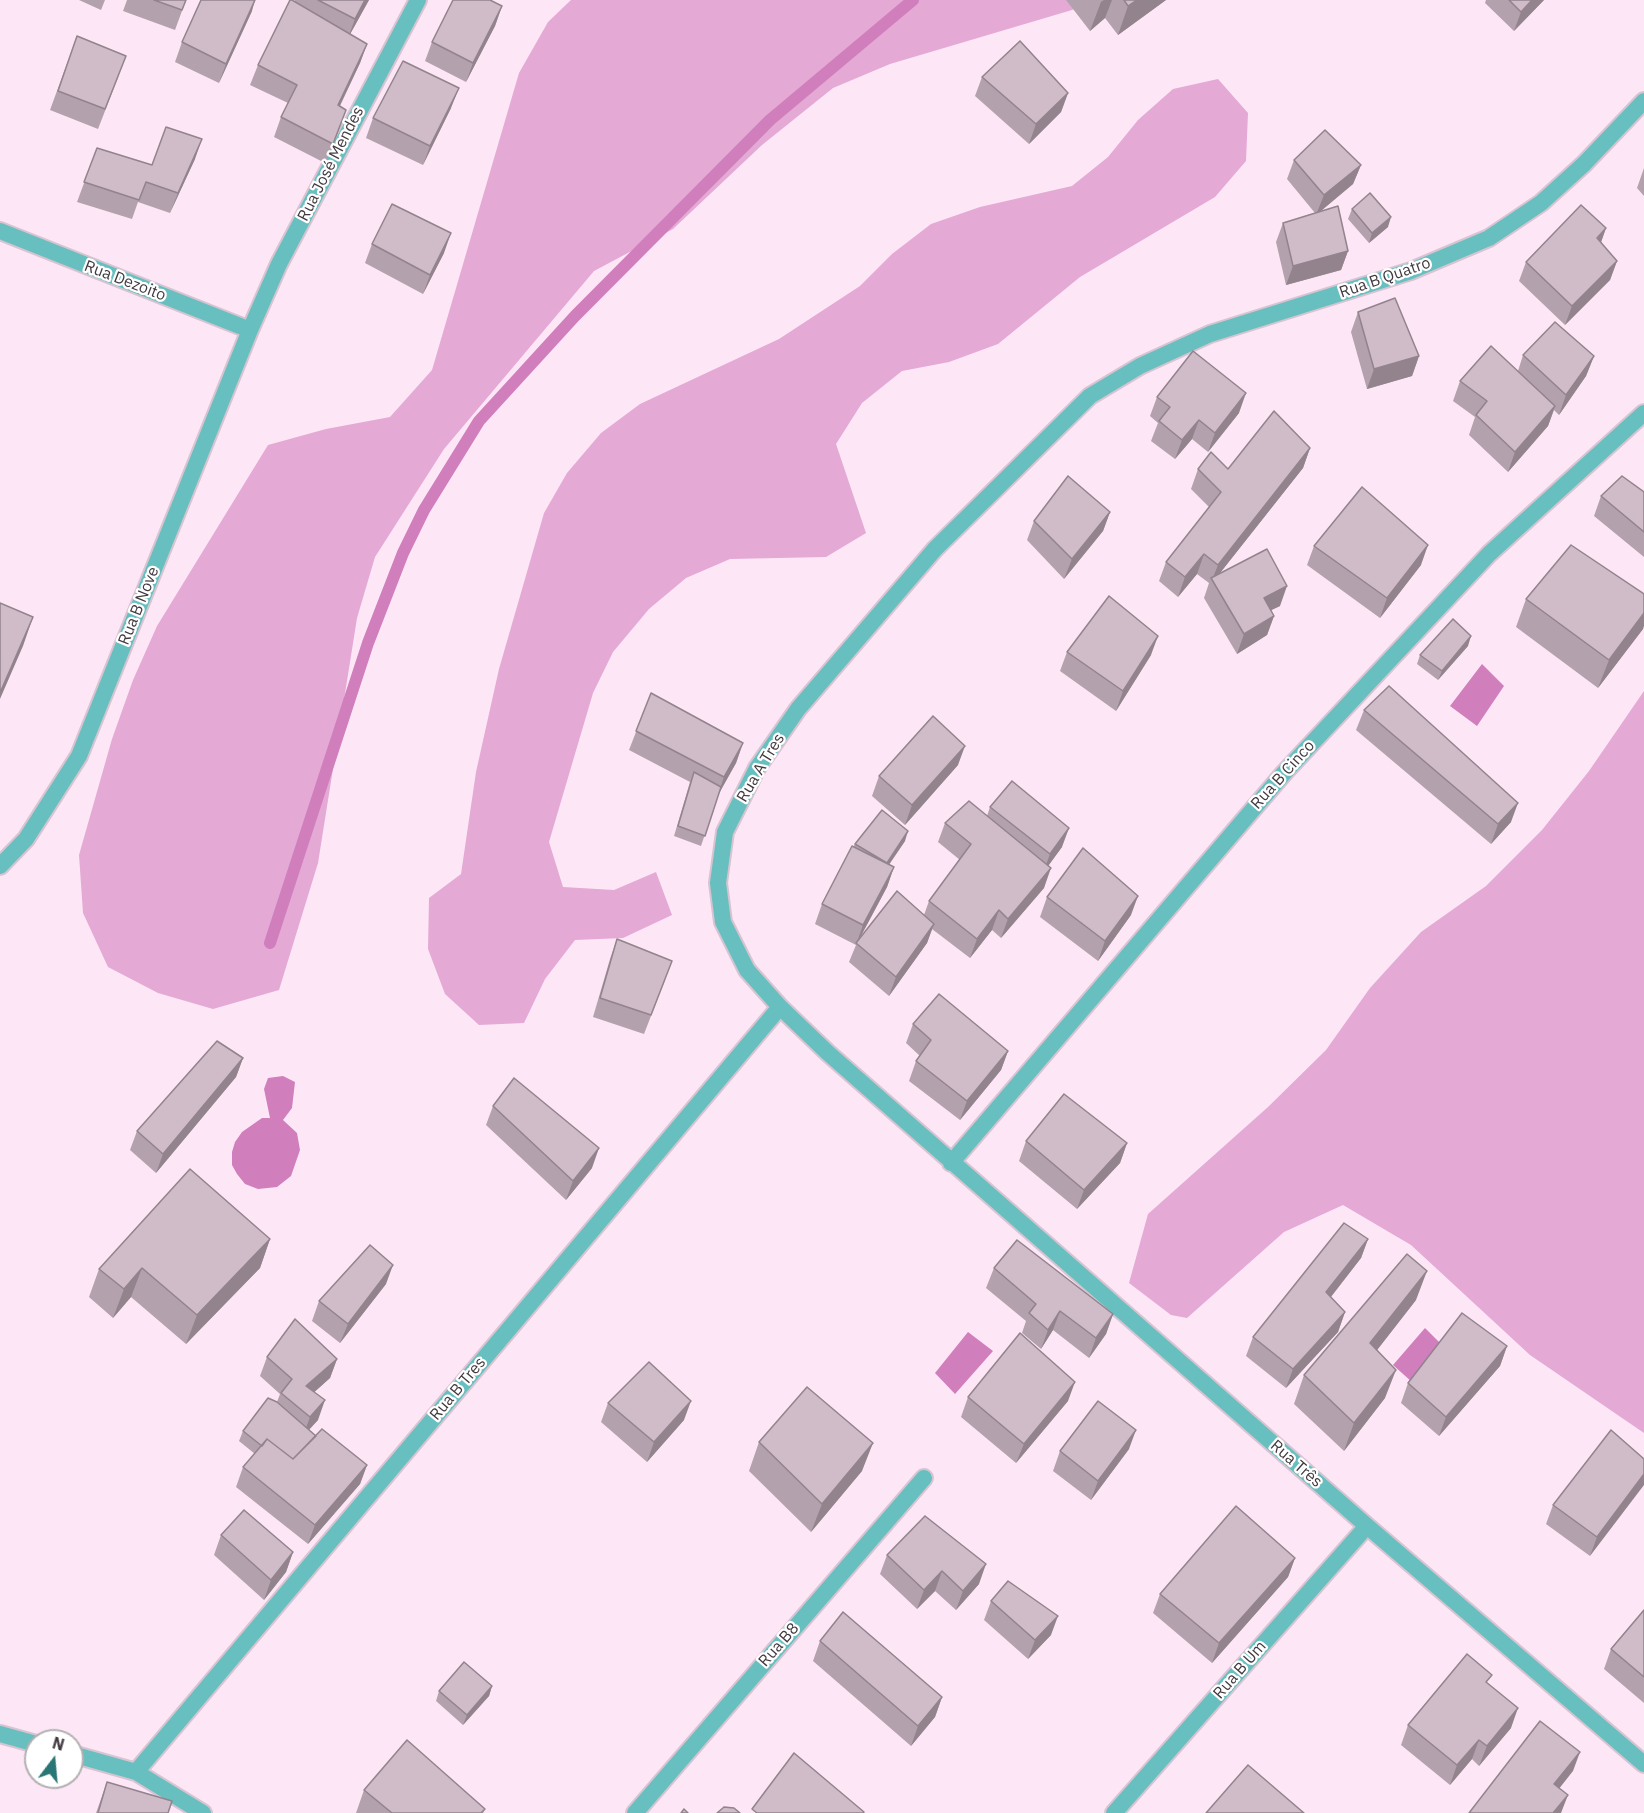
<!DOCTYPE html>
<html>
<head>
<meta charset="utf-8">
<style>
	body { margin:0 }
	#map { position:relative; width:1644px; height:1813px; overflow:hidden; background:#fde7f6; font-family:"IBM Plex Sans",sans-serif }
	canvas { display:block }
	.north { position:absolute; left:24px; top:1729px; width:60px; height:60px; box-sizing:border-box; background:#fff; border:2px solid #b3b0b2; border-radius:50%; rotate:16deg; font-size:16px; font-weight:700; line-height:24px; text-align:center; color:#41393f }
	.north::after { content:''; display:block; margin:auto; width:21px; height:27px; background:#2a7575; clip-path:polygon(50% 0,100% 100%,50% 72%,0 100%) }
</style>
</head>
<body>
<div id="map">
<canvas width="1644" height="1813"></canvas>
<div class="north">N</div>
</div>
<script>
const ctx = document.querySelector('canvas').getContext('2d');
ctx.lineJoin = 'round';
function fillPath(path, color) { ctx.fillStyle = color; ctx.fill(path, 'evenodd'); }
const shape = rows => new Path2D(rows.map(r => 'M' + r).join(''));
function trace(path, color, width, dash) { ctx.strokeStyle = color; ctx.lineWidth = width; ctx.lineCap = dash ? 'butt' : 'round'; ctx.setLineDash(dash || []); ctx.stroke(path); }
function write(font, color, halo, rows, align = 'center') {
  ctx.font = font + ' "IBM Plex Sans",sans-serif'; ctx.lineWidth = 4.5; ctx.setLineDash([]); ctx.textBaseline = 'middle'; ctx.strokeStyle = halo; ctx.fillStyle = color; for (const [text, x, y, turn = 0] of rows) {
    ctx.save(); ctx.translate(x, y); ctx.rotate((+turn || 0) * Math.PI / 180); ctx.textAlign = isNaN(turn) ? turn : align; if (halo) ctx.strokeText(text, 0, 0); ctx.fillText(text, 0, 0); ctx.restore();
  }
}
const green = shape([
	[571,0,1089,0,1072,10,890,64,833,88,762,145,673,229,594,271,444,449,375,557,357,618,318,863,279,990,213,1009,158,993,108,967,83,913,79,855,112,739,133,680,157,626,268,445,326,429,390,417,432,370,519,73,548,22],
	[1218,79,1248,113,1246,161,1215,197,1080,277,998,344,949,362,902,371,862,403,836,444,866,533,826,557,730,559,686,578,649,609,613,652,593,693,549,842,563,887,614,890,656,872,672,915,623,938,575,940,545,979,524,1023,479,1025,445,994,428,949,429,898,461,874,476,772,499,669,544,513,567,473,601,433,640,404,779,339,860,286,892,254,931,224,980,207,1072,186,1108,157,1138,120,1173,89],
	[1644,691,1644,1433,1530,1355,1411,1245,1343,1205,1284,1232,1187,1318,1171,1315,1129,1283,1148,1214,1268,1107,1326,1050,1370,988,1421,932,1486,886,1542,830,1589,771]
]);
const water = shape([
	[1482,664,1504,686,1477,726,1450,706],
	[283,1076,295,1082,292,1108,283,1120,297,1133,300,1150,291,1176,277,1187,258,1189,245,1184,237,1174,232,1165,232,1152,235,1142,242,1132,262,1118,270,1118,264,1089,268,1078],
	[1425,1328,1442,1345,1412,1382,1393,1365],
	[968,1332,993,1351,955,1394,935,1373]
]);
const stream = shape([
	[270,943,368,643,403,553,424,510,479,421,575,316,770,120,913,0]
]);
const minor = shape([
	[1644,101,1584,164,1541,203,1489,238,1411,271,1210,334,1140,366,1090,396,935,549,798,709,757,768,725,832,718,883,723,922,747,970,780,1007,828,1053,1367,1526,1644,1764],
	[0,231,250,330],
	[0,866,26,839,79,756,250,330,279,264,418,0],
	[951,1163,1284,773,1489,554,1644,413],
	[0,1734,36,1744],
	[72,1754,136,1772,203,1813],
	[136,1772,780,1007],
	[635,1813,924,1478],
	[1114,1813,1367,1526]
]);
const wall = shape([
	[79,0,105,0,101,10],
	[127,0,186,0,175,30,123,11],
	[295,0,369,0,350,34,367,44,360,63,340,106,339,129,325,163,274,137,281,117,288,103,250,85,258,65],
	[1066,0,1166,0,1118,35,1105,18,1090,31],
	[1486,0,1544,0,1514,31,1485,3],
	[502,6,495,26,466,82,425,61,432,42],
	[252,11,219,83,175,62,182,42],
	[77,36,119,75,98,129,50,110],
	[982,77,1068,93,1061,112,1029,144,975,96],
	[451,108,423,165,366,138,373,118],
	[97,148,152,165,195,159,170,213,138,202,132,219,77,202],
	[1294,160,1361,165,1353,184,1321,211,1348,251,1341,270,1286,285,1276,242,1283,223,1315,213,1287,179],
	[1644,168,1644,196,1637,188],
	[1352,209,1388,227,1369,243,1348,219],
	[1606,228,1601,242,1617,261,1610,280,1565,325,1519,281,1526,262],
	[372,244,444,253,423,294,365,263],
	[1358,312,1419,356,1412,376,1367,389,1351,332],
	[1523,355,1594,356,1586,376,1559,415,1554,410,1548,426,1508,472,1469,435,1475,417,1453,401,1460,381,1518,371],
	[1157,397,1239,413,1208,452,1192,439,1175,459,1151,441,1158,423,1150,416],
	[1310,448,1303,468,1219,574,1280,606,1271,610,1274,616,1267,635,1237,654,1204,598,1209,583,1197,574,1178,597,1159,581,1166,562,1209,507,1191,489,1198,469,1228,469],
	[1644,492,1644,557,1594,516,1601,496],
	[1110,512,1103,531,1064,579,1027,540,1034,521],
	[1314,546,1421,565,1380,618,1307,565],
	[1526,599,1643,629,1598,688,1516,627],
	[1468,646,1438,680,1417,664,1420,655],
	[1067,652,1151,655,1116,711,1060,671],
	[651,693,743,743,736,763,718,795,701,846,674,836,690,782,629,750],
	[1364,710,1511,822,1491,844,1356,730],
	[958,765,905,825,872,796,879,776],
	[990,807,1062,847,1048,866,1044,888,1001,938,992,930,970,958,932,929,927,943,889,996,849,962,856,945,815,924,822,904,855,844,905,841,889,865,894,867,887,887,859,940,924,915,929,901,960,860,938,842,945,823,987,816],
	[1047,897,1131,915,1098,961,1040,917],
	[617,939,665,980,644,1034,593,1017,610,959],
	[913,1024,1008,1051,1001,1070,960,1120,909,1081,916,1061,920,1056,906,1043],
	[243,1058,236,1077,156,1173,130,1150,137,1131],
	[493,1106,592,1168,566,1200,486,1125],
	[1026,1141,1127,1143,1120,1163,1077,1209,1019,1161],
	[270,1239,260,1268,186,1344,131,1297,113,1318,89,1297,99,1269],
	[1368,1239,1361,1258,1331,1297,1345,1312,1338,1332,1286,1388,1246,1356,1253,1337],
	[994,1268,1113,1314,1106,1334,1089,1358,1053,1330,1041,1349,1022,1333,1026,1321,986,1288],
	[386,1284,340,1343,312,1321,319,1301],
	[1416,1300,1377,1350,1385,1398,1344,1451,1294,1404,1304,1375],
	[1507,1346,1500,1366,1439,1436,1401,1403,1408,1383],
	[267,1357,337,1359,330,1378,314,1392,318,1420,309,1430,316,1436,367,1465,360,1484,308,1544,236,1487,243,1467,255,1454,239,1441,243,1431,277,1402,280,1394,260,1376],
	[968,1397,1068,1401,1016,1463,961,1417],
	[608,1403,684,1420,647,1462,601,1422],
	[759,1442,862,1471,811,1532,749,1471],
	[1129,1449,1091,1500,1053,1471,1060,1451],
	[1644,1459,1590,1556,1546,1524,1553,1505],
	[925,1516,979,1584,956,1610,935,1591,917,1609,880,1574,887,1555],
	[221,1535,293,1552,286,1572,264,1600,214,1555],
	[1295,1558,1288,1577,1212,1663,1153,1613,1160,1594],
	[991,1601,1051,1635,1028,1659,984,1620],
	[1644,1610,1644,1703,1604,1669,1611,1649],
	[820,1641,942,1697,935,1717,911,1746,813,1661],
	[1489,1684,1511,1728,1479,1766,1472,1759,1450,1785,1401,1745,1408,1725],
	[492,1686,489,1696,463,1725,436,1701,439,1691],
	[107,1782,168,1813,96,1813],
	[364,1790,485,1809,483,1813,356,1813]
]);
const shadedWall = shape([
	[255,0,252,11,219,83,226,64],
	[365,0,369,0,348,38,355,19],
	[1104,0,1112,0,1105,18,1090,31,1101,2],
	[1137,0,1166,0,1118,35,1128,6],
	[1532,0,1544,0,1514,31,1521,12],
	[502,6,495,26,466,82,473,63],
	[367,44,360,63,331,124,338,105],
	[459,88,451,108,423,165,430,146],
	[1068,93,1061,112,1029,144,1036,124],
	[202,139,195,159,170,213,178,193],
	[1361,165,1353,184,1316,215,1324,195],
	[1391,217,1388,227,1369,243,1372,233],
	[1606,228,1599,248,1597,238],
	[451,233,444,253,423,294,430,275],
	[1348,251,1341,270,1286,285,1293,266],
	[1617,261,1610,280,1565,325,1572,306],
	[1419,356,1412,376,1367,389,1374,369],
	[1594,356,1586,376,1559,415,1566,395],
	[1246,393,1239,413,1208,452,1215,433],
	[1555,406,1548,426,1508,472,1515,452],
	[1199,420,1192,439,1175,459,1182,440],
	[1310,448,1303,468,1213,582,1212,580,1218,565],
	[1110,512,1103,531,1064,579,1072,559],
	[1428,545,1421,565,1380,618,1387,598],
	[1204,554,1197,574,1178,597,1185,577],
	[1287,586,1280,606,1257,617,1264,598],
	[1644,613,1644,626,1643,629,1598,688,1609,660],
	[1274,616,1267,635,1237,654,1244,634],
	[33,617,23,646,0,699,0,693],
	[1158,636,1151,655,1116,711,1123,691],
	[1471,636,1468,646,1438,680,1442,671],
	[743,743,736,763,717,797,724,777],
	[965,746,958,765,905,825,912,805],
	[1518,803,1511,822,1491,844,1498,824],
	[1069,828,1062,847,1043,873,1050,854],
	[908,831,905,841,883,873,887,863],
	[894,867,887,887,856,945,863,925],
	[1051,868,1044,888,1001,938,1008,919],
	[1138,896,1131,915,1098,961,1105,941],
	[999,910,992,930,970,958,977,939],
	[934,924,927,943,889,996,896,977],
	[1008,1051,1001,1070,960,1120,967,1101],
	[243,1058,236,1077,156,1173,163,1154],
	[1127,1143,1120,1163,1077,1209,1084,1190],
	[599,1148,592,1168,566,1200,573,1181],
	[270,1239,260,1268,186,1344,197,1315],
	[1368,1239,1361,1258,1319,1312,1326,1292],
	[393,1265,386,1284,340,1343,348,1324],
	[142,1268,131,1297,113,1318,124,1289],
	[1427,1271,1416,1300,1360,1372,1370,1343],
	[1060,1311,1053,1330,1041,1349,1048,1330],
	[1345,1312,1338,1332,1286,1388,1293,1369],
	[1113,1314,1106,1334,1089,1358,1096,1338],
	[1507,1346,1500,1366,1439,1436,1446,1417],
	[337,1359,330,1378,299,1406,306,1386],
	[1396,1370,1385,1398,1344,1451,1354,1423],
	[1075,1382,1068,1401,1016,1463,1024,1444],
	[325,1400,318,1420,303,1436,310,1417],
	[691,1401,684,1420,647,1462,654,1442],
	[1136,1430,1129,1449,1091,1500,1098,1481],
	[873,1443,862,1471,811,1532,822,1504],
	[367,1465,360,1484,308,1544,315,1525],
	[1644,1474,1644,1485,1590,1556,1597,1537],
	[293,1552,286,1572,264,1600,271,1580],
	[1295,1558,1288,1577,1212,1663,1219,1643],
	[986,1564,979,1584,956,1610,963,1591],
	[942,1571,935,1591,917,1609,924,1590],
	[1058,1616,1051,1635,1028,1659,1035,1640],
	[492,1686,489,1696,463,1725,467,1715],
	[942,1697,935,1717,911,1746,918,1726],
	[1518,1708,1511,1728,1479,1766,1487,1746],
	[1479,1740,1472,1759,1450,1785,1457,1765],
	[1580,1752,1573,1771,1547,1804,1554,1784],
	[1568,1795,1561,1813,1553,1813]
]);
const building = shape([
	[154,0,186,0,182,10,154,0],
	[201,0,255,0,226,64,182,42,201,0],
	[290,0,292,0,367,44,338,105,346,110,333,144,281,117,297,85,258,65,290,0],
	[318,0,365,0,355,19,318,0],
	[453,0,490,0,502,6,473,63,432,42,453,0],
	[1124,0,1137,0,1128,6,1124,0],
	[1509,0,1532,0,1521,12,1509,0],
	[77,36,126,56,105,109,58,91,77,36],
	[1020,41,1068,93,1036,124,982,77,1020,41],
	[403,61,459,88,430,146,373,118,403,61],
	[166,127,202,139,178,193,146,182,139,200,84,182,97,148,152,165,166,127],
	[1325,130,1361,165,1324,195,1294,160,1325,130],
	[1370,193,1391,217,1372,233,1352,209,1370,193],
	[392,204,451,233,430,275,372,244,392,204],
	[1581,205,1606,228,1597,238,1617,261,1572,306,1526,262,1581,205],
	[1338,206,1348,251,1293,266,1283,223,1338,206],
	[1395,298,1419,356,1374,369,1358,312,1395,298],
	[1555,322,1594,356,1566,395,1523,355,1555,322],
	[1491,346,1555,406,1515,452,1476,415,1487,401,1460,381,1491,346],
	[1193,351,1246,393,1215,433,1199,420,1182,440,1159,421,1170,407,1157,397,1193,351],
	[1274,411,1310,448,1218,565,1204,554,1185,577,1166,562,1221,492,1198,469,1211,452,1228,469,1274,411],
	[1068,476,1110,512,1072,559,1034,521,1068,476],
	[1622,476,1644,492,1644,532,1601,496,1622,476],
	[1362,487,1428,545,1387,598,1314,546,1362,487],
	[1571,545,1644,594,1644,613,1609,660,1526,599,1571,545],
	[1267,549,1287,586,1264,598,1274,616,1244,634,1211,578,1267,549],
	[1109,596,1158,636,1123,691,1067,652,1109,596],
	[0,603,33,617,0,693,0,603],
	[1453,619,1471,636,1442,671,1420,655,1453,619],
	[1389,686,1518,803,1498,824,1364,710,1389,686],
	[651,693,743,743,724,777,636,731,651,693],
	[933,716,965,746,912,805,879,776,933,716],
	[694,772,721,787,705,836,678,826,694,772],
	[1012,781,1069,828,1050,854,990,807,1012,781],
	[969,801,1051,868,1008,919,999,910,977,939,929,901,971,844,945,823,969,801],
	[882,810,908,831,887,863,855,844,882,810],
	[852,846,894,867,863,925,822,904,852,846],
	[1083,848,1138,896,1105,941,1047,897,1083,848],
	[897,891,934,924,896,977,856,943,897,891],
	[617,939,672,961,651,1015,600,998,617,939],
	[939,994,1008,1051,967,1101,916,1061,931,1040,913,1024,939,994],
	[217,1041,243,1058,163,1154,137,1131,217,1041],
	[514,1078,599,1148,573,1181,493,1106,514,1078],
	[1064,1094,1127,1143,1084,1190,1026,1141,1064,1094],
	[190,1169,270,1239,197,1315,142,1268,124,1289,99,1269,190,1169],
	[1344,1223,1368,1239,1326,1292,1345,1312,1293,1369,1253,1337,1344,1223],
	[1017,1240,1113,1314,1096,1338,1060,1311,1048,1330,1029,1313,1036,1304,994,1268,1017,1240],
	[370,1245,393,1265,348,1324,319,1301,370,1245],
	[1407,1254,1427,1271,1370,1343,1396,1370,1354,1423,1304,1375,1407,1254],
	[1462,1313,1507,1346,1446,1417,1408,1383,1462,1313],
	[295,1319,337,1359,306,1386,325,1400,310,1417,281,1393,292,1379,267,1357,295,1319],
	[1020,1333,1075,1382,1024,1444,968,1397,1020,1333],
	[649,1362,691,1401,654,1442,608,1403,649,1362],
	[807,1387,873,1443,822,1504,759,1442,807,1387],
	[268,1398,277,1402,316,1436,293,1459,267,1439,262,1446,243,1431,268,1398],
	[1098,1401,1136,1430,1098,1481,1060,1451,1098,1401],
	[322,1429,367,1465,315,1525,243,1467,267,1439,293,1459,322,1429],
	[1611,1430,1644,1459,1644,1474,1597,1537,1553,1505,1611,1430],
	[1236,1506,1295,1558,1219,1643,1160,1594,1236,1506],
	[244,1510,293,1552,271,1580,221,1535,244,1510],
	[925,1516,986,1564,963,1591,942,1571,924,1590,887,1555,925,1516],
	[1008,1581,1058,1616,1035,1640,991,1601,1008,1581],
	[1644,1610,1644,1677,1611,1649,1644,1610],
	[843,1612,942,1697,918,1726,820,1641,843,1612],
	[1467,1654,1492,1675,1486,1682,1518,1708,1487,1746,1479,1740,1457,1765,1408,1725,1467,1654],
	[464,1662,492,1686,467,1715,439,1691,464,1662],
	[1540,1721,1580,1752,1554,1784,1568,1795,1553,1813,1469,1813,1540,1721],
	[407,1740,485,1809,481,1813,392,1813,364,1790,407,1740],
	[794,1753,864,1812,863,1813,757,1813,752,1809,794,1753],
	[1248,1765,1304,1813,1206,1813,1248,1765],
	[107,1782,172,1801,168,1813,98,1813,107,1782],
	[724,1807,734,1808,740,1813,717,1813,724,1807],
	[684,1809,688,1813,681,1813,684,1809]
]);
const streetNames = [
	["Rua José Mendes",331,164,-63],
	["Rua B Quatro",1385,278,-19],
	["Rua Dezoito",125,281,21],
	["Rua B Nove",139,606,-68],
	["Rua A Tres",761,768,-59],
	["Rua B Cinco",1283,775,-48],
	["Rua B Tres",458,1389,-50],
	["Rua Três",1296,1464,41],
	["Rua B8",779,1645,-49],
	["Rua B Um",1240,1670,-49]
];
fillPath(green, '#e4a9d4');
fillPath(water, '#d07ebc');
trace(stream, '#d07ebc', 12);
trace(minor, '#d7c4d1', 20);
trace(minor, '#67bfc0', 16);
fillPath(wall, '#b3a1ad');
fillPath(shadedWall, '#92838d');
fillPath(building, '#d0bbc9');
trace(building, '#92838d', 1.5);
write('16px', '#41393f', '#fff', streetNames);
</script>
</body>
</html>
